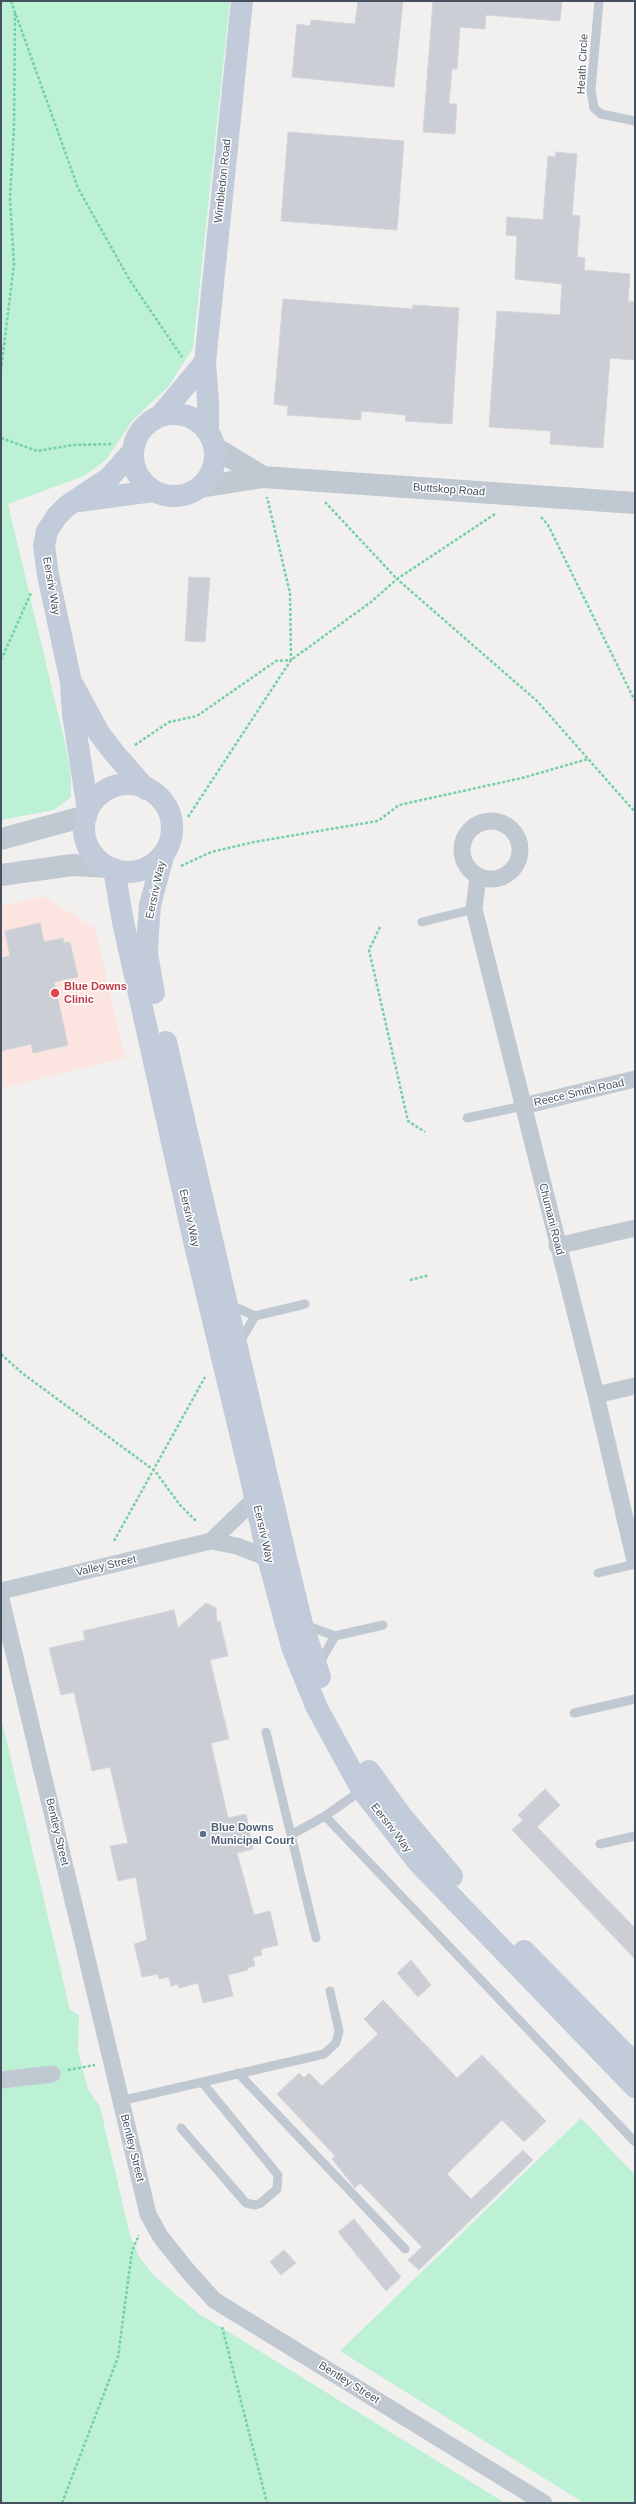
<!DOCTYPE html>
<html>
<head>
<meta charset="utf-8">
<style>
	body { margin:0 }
	#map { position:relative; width:636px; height:2504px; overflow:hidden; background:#f2f0ef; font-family:Helvetica,sans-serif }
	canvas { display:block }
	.frame { position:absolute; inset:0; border:2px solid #47515e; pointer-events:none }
</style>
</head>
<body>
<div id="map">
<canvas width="636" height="2504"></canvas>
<div class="frame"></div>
</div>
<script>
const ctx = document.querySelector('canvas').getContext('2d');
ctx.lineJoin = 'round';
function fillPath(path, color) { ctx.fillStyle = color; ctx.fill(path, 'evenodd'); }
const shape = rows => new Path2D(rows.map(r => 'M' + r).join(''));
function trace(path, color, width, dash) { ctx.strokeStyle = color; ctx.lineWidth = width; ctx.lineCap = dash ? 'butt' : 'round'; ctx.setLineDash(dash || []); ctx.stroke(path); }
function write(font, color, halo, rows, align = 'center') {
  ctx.font = font + ' Helvetica,sans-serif'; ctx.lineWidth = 3; ctx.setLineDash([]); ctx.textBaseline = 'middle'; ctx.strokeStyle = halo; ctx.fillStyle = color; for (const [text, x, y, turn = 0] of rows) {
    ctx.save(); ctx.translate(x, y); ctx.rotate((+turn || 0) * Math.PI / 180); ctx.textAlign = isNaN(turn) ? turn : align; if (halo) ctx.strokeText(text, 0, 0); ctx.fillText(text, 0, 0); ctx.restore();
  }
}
const medical = shape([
	[43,896,95,928,125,1058,1,1088,1,906]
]);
const green = shape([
	[1,1,230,1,193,348,169,386,132,421,106,460,84,476,8,504,66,747,71,775,71,797,54,810,1,820],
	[1,1717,70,2010,79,2015,78,2051,88,2089,100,2107,130,2235,140,2258,154,2276,198,2313,505,2503,1,2503],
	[581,2118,635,2175,635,2503,584,2503,340,2351]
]);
const building = shape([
	[358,1,403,1,394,87,292,77,297,24,310,26,311,20,355,24,358,1],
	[433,1,562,1,560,21,486,15,485,29,460,27,457,69,452,69,449,104,457,104,455,134,423,132,433,1],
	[288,132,404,141,397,230,281,221,288,132],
	[556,152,577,154,572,215,580,216,577,257,585,258,584,270,630,274,628,301,635,302,635,360,610,358,603,448,550,444,551,431,489,427,497,311,560,315,562,284,515,279,517,236,506,235,507,217,543,220,548,156,555,157,556,152],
	[283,299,413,309,413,305,459,308,452,424,405,421,406,415,361,411,361,420,287,415,288,406,274,404,283,299],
	[189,577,210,578,205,642,185,641,189,577],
	[40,923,44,942,63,938,64,943,70,942,78,977,54,982,68,1045,33,1053,31,1044,1,1051,1,958,10,956,5,931,40,923],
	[206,1603,216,1608,217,1622,220,1621,228,1656,210,1660,229,1739,211,1743,228,1818,246,1814,253,1849,237,1853,254,1915,270,1911,278,1945,261,1949,262,1955,253,1957,255,1966,247,1968,248,1970,228,1975,233,1996,203,2003,198,1983,179,1988,178,1984,171,1986,169,1977,159,1979,158,1974,142,1977,134,1944,147,1940,136,1877,118,1881,110,1846,128,1843,110,1767,92,1771,74,1692,61,1695,49,1648,85,1640,83,1631,174,1610,178,1628,206,1603],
	[545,1789,560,1805,537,1827,635,1928,635,1959,512,1830,523,1820,518,1815,545,1789],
	[411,1960,431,1985,418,1997,397,1973,411,1960],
	[383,2000,457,2078,482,2055,546,2121,524,2142,502,2120,447,2174,471,2199,523,2150,533,2160,419,2270,408,2260,422,2247,360,2183,355,2188,332,2159,335,2156,277,2094,299,2073,304,2078,309,2073,322,2086,378,2034,364,2019,383,2000],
	[354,2219,401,2277,386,2291,338,2232,354,2219],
	[284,2250,296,2263,281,2275,270,2262,284,2250]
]);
const path = shape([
	[11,1,78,188,129,279,182,357],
	[1,370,14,264,10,199,14,128,15,12],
	[1,438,37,451,73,445,112,444],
	[325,502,397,579,495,514],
	[541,517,548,525,635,701],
	[1,660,31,593],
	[135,745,169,722,197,716,276,661,291,660,290,593,267,497],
	[188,817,291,660,371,602,397,579,537,701,635,812],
	[181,866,211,852,254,842,378,821,399,805,522,778,588,759],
	[380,927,369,950,408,1121,425,1132],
	[410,1280,429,1275],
	[1,1354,22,1373,155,1471,180,1505,196,1521],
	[114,1541,205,1377],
	[68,2070,95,2065],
	[222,2327,267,2503],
	[62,2503,118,2357,132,2251,139,2235]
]);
const service = shape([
	[599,1,591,90,594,108,601,114,635,121],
	[422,922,474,909],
	[467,1118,523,1106],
	[229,1304,255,1316,305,1304],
	[240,1342,255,1316],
	[598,1573,635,1564],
	[305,1625,335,1636,383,1625],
	[319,1664,335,1636],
	[574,1713,635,1699],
	[266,1732,316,1938],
	[325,1816,635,2142],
	[291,1835,325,1816,362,1790],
	[600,1844,635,1836],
	[238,2073,405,2249],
	[120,2101,324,2054,336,2043,339,2031,330,1991],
	[181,2128,246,2203,255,2205,261,2203,277,2189,278,2175,202,2082]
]);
const minor = shape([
	'462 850a29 29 0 1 1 58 0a29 29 0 1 1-58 0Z',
	[478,876,474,909,596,1395,635,1561],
	[523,1106,635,1079],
	[557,1246,635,1228],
	[596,1395,635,1386],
	[211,1541,255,1499],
	[1,1591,211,1541,237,1546,268,1558],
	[1,1599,148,2214,160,2236,187,2270,214,2300,544,2503],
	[1,2080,52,2074]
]);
const tertiary = shape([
	[215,448,263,477],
	[200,487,263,477,635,503],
	[1,839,86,816],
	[1,875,72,865,108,867]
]);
const secondary = shape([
	'133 455a41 41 0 1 1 82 0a41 41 0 1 1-82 0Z',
	[160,416,205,362],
	[208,431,208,401,205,362,242,1],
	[79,501,153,491],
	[73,685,99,733,115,754,146,789],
	'84 828a44 44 0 1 1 88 0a44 44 0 1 1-88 0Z',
	[88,810,73,714,71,682,48,575,44,546,47,531,57,516,67,506,109,478,132,452],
	[114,869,123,922,194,1241,249,1470,268,1558,292,1647,317,1708,362,1790,418,1862,635,2087],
	[154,993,147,954,148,932,150,905,164,853],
	[166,1042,286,1558,302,1624,320,1677],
	[369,1771,400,1814,452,1876],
	[524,1951,635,2064]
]);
const markers = [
	[55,993,5,"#e0444e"],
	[203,1834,4,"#5c6f8a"]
];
const streetNames = [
	["Heath Circle",583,64,-87],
	["Wimbledon Road",223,181,-84],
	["Buttskop Road",449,490,4],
	["Eersriv Way",51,586,80],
	["Eersriv Way",156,890,-78],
	["Reece Smith Road",579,1093,-13],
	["Eersriv Way",189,1218,77],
	["Chumani Road",551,1219,76],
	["Eersriv Way",263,1534,77],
	["Valley Street",106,1566,-13],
	["Eersriv Way",391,1828,52],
	["Bentley Street",57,1832,77],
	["Bentley Street",132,2148,76],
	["Bentley Street",349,2383,32]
];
const healthNames = [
	["Blue Downs",64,987],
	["Clinic",64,1000]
];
const serviceNames = [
	["Blue Downs",211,1828],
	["Municipal Court",211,1841]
];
fillPath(medical, '#fce5e0');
fillPath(green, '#bdf1d6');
fillPath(building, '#cbced5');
trace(building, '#d3d5db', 1);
trace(path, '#73d0ab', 2.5, [3, 2]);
trace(service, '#c0c8d2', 9);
trace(minor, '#c0c8d2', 17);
trace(tertiary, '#c0c8d2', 22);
trace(secondary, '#c2cbd9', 22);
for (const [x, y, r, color] of markers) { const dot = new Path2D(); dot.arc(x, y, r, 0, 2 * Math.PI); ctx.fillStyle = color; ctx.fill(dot); trace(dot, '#fff', 1.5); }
write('11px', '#47515e', '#fff', streetNames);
write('bold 11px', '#be3a42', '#fff', healthNames, 'left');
write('bold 11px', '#4e5e75', '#fff', serviceNames, 'left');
</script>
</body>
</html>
